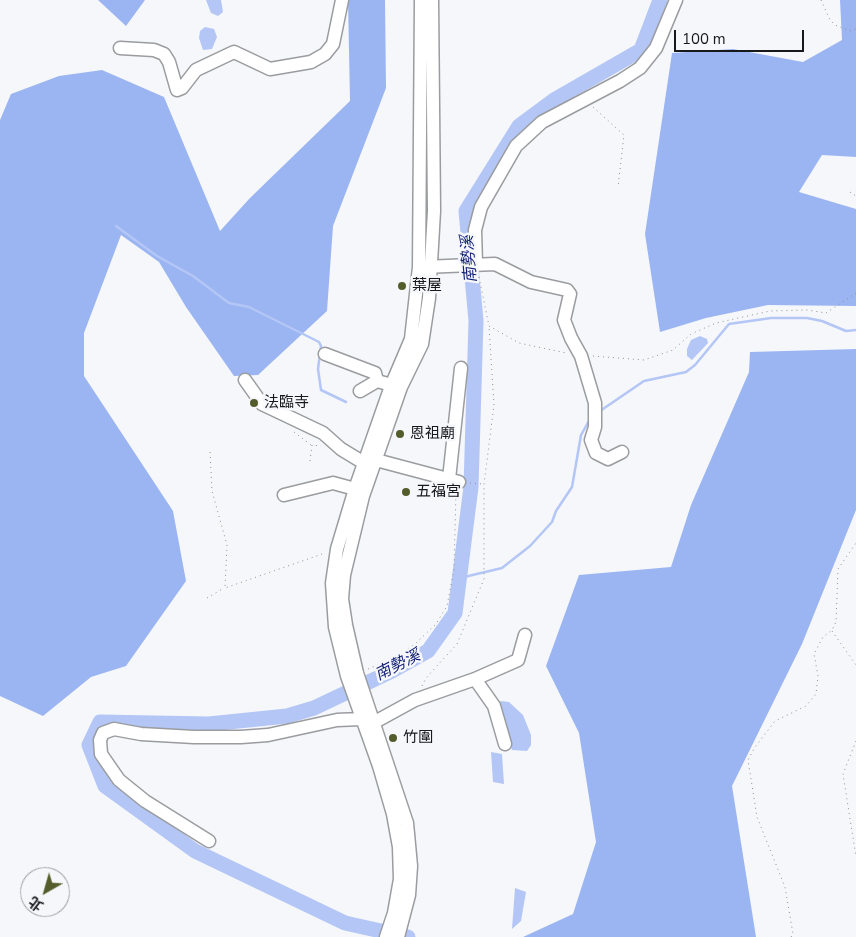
<!DOCTYPE html>
<html>
<head>
<meta charset="utf-8">
<style>
	body { margin:0 }
	#map { position:relative; width:856px; height:937px; overflow:hidden; background:#f6f7fb; font-family:"Nunito Sans","Noto Sans TC",sans-serif }
	canvas { display:block }
	.north { position:absolute; left:20px; top:867px; width:50px; height:50px; box-sizing:border-box; background:#f6f7fb; border:1px solid #9d9ea1; border-radius:50%; rotate:218deg; font-size:14px; font-weight:700; line-height:20px; text-align:center; color:#18181a }
	.north::after { content:''; display:block; margin:auto; width:18px; height:22px; background:#545c2b; clip-path:polygon(50% 0,100% 100%,50% 72%,0 100%) }
	.scale { position:absolute; left:674px; top:30px; width:130px; height:22px; box-sizing:border-box; border:2px solid #18181a; border-top:0; padding-left:6px; font-size:15px; line-height:18px; white-space:nowrap; color:#18181a; -webkit-text-stroke:4px #f6f7fb; paint-order:stroke }
</style>
</head>
<body>
<div id="map">
<canvas width="856" height="937"></canvas>
<div class="north">北</div>
<div class="scale">100 m</div>
</div>
<script>
const ctx = document.querySelector('canvas').getContext('2d');
ctx.lineJoin = 'round';
function fillPath(path, color) { ctx.fillStyle = color; ctx.fill(path, 'evenodd'); }
const shape = rows => new Path2D(rows.map(r => 'M' + r).join(''));
function trace(path, color, width, dash) { ctx.strokeStyle = color; ctx.lineWidth = width; ctx.lineCap = dash ? 'butt' : 'round'; ctx.setLineDash(dash || []); ctx.stroke(path); }
function write(font, color, halo, rows, align = 'center') {
  ctx.font = font + ' "Nunito Sans","Noto Sans TC",sans-serif'; ctx.lineWidth = 5; ctx.setLineDash([]); ctx.textBaseline = 'middle'; ctx.strokeStyle = halo; ctx.fillStyle = color; for (const [text, x, y, turn = 0] of rows) {
    ctx.save(); ctx.translate(x, y); ctx.rotate((+turn || 0) * Math.PI / 180); ctx.textAlign = isNaN(turn) ? turn : align; if (halo) ctx.strokeText(text, 0, 0); ctx.fillText(text, 0, 0); ctx.restore();
  }
}
const forest = shape([
	[98,0,145,0,126,26],
	[348,0,385,0,386,88,333,226,327,311,258,375,234,376,186,307,159,262,121,235,84,333,84,376,173,511,186,581,126,666,91,677,43,716,0,696,0,120,11,94,59,76,102,70,164,97,220,231,250,198,350,101],
	[840,0,856,0,856,157,822,155,799,192,856,209,856,306,768,305,706,318,660,332,645,234,672,53,733,49,803,62,842,40],
	[856,349,856,510,802,644,732,786,756,937,523,937,573,914,596,842,579,733,546,666,579,575,671,567,691,505,749,372,750,352]
]);
const water = shape([
	[206,0,221,0,223,12,218,16,211,13],
	[205,27,214,29,217,37,212,49,203,50,199,38,200,31],
	[700,336,707,339,708,343,692,360,687,356,687,349,691,340],
	[501,701,509,702,523,715,531,735,531,745,527,751,512,750,499,712,497,704],
	[491,752,502,754,504,784,493,782],
	[515,888,526,892,521,921,512,929]
]);
const stream = shape([
	[116,226,157,256,193,276,229,303,249,307,319,342,321,346,318,369,321,390,346,402],
	[600,411,644,381,686,372,695,365,729,324,771,318,807,318,822,321,846,331,856,330],
	[460,578,502,568,530,546,552,522,556,511,572,487,581,435,590,419]
]);
const river = shape([
	[408,937,345,923,195,851,105,786,89,745,100,722,209,724,287,716,314,708,392,671,428,651,455,613,471,487,476,321,466,211,519,126,554,100,641,50,660,0]
]);
const path = shape([
	[821,0,830,20,835,25,850,31,856,29],
	[593,107,624,135,618,187],
	[850,192,856,196],
	[479,277,489,326,519,343,566,353],
	[593,356,644,360,673,350,691,334,716,323,770,311,807,310,826,313,856,293],
	[294,432,311,445],
	[210,452,212,491,227,545,225,588,325,553],
	[310,461,312,445,321,446],
	[470,483,483,484],
	[207,598,224,588],
	[832,631,856,665],
	[368,669,395,658,416,643,436,624,447,606,454,569,456,492],
	[422,686,426,678,457,644,484,579,484,484,494,405,489,327],
	[856,741,843,774,856,857],
	[791,937,793,934,785,887,757,817,748,760,755,747,775,721,806,706,816,694,818,676,814,654,823,637,832,630,836,622,838,569,856,543]
]);
const minor = shape([
	[120,48,154,50,164,54,169,62,177,90,182,88,196,70,234,52,270,69,311,62,325,54,333,44,342,0],
	[476,264,475,230,481,207,516,146,542,122,620,81,640,68,656,48,676,0],
	[424,267,495,264,531,282,567,290,570,294,564,320,571,338,581,356,595,403,595,427,591,440,596,453,608,459,622,452],
	[325,354,375,373,377,381,399,387],
	[245,380,262,404,323,433,341,449,364,463,376,460,459,482],
	[360,391,377,381],
	[449,479,461,368],
	[284,495,333,483,355,489],
	[475,679,518,660,525,635],
	[209,841,145,801,119,780,101,754,100,740,103,733,114,729,141,734,194,737,241,737,268,735,337,720,361,719,373,723,415,700,475,679,494,706,505,744],
	[386,937,394,913,400,879,399,847,393,814,379,766,347,676,335,627,332,583,337,549,355,489,391,386,411,339,419,267,421,0],
	[398,937,409,895,411,866,407,823,357,673,346,625,342,599,344,575,363,496,401,387,422,344,429,298,434,211,432,0]
]);
const markers = [
	[402,286,5,"#545c2b"],
	[254,403,5,"#545c2b"],
	[400,434,5,"#545c2b"],
	[406,492,5,"#545c2b"],
	[393,738,5,"#545c2b"]
];
const poiNames = [
	["葉屋",412,286],
	["法臨寺",264,403],
	["恩祖廟",410,434],
	["五福宮",416,492],
	["竹圍",403,738]
];
const waterNames = [
	["南勢溪",470,259,-95],
	["南勢溪",398,666,-27]
];
fillPath(forest, '#9bb5f2');
fillPath(water, '#b3c6f5');
trace(stream, '#b3c6f5', 2.5);
trace(river, '#b3c6f5', 15);
trace(minor, '#9a9c9f', 15);
trace(path, '#8d8e91', 1, [1, 4]);
trace(minor, '#fff', 12);
for (const [x, y, r, color] of markers) { const dot = new Path2D(); dot.arc(x, y, r, 0, 2 * Math.PI); ctx.fillStyle = color; ctx.fill(dot); trace(dot, '#f6f7fb', 2); }
write('15px', '#18181a', '#f6f7fb', poiNames, 'left');
write('italic 16px', '#0d1c72', '#f6f7fb', waterNames);
</script>
</body>
</html>
